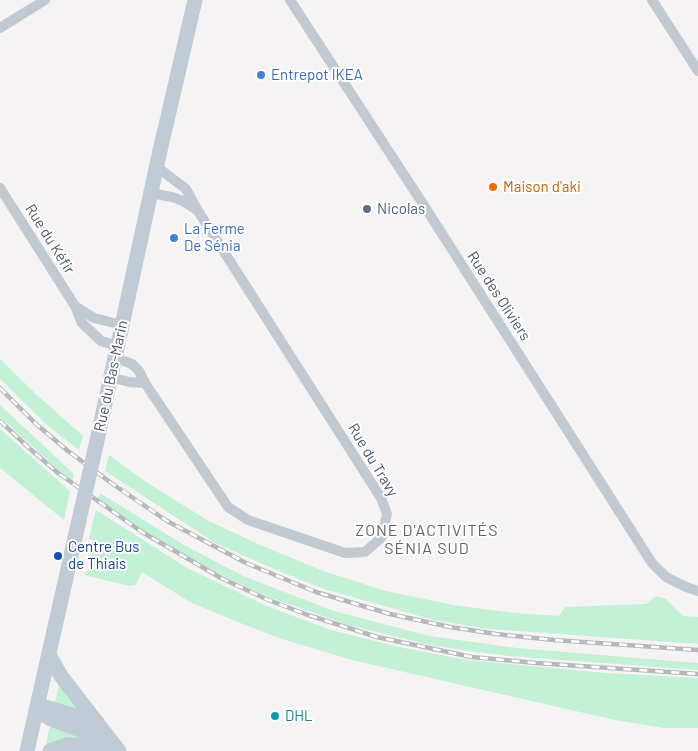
<!DOCTYPE html>
<html>
<head>
<meta charset="utf-8">
<style>
	body { margin:0 }
	canvas { display:block; background:#f5f3f3 }
</style>
</head>
<body>
<canvas width="698" height="751"></canvas>
<script>
const ctx = document.querySelector('canvas').getContext('2d');
ctx.lineJoin = 'round';
function fillPath(path, color) { ctx.fillStyle = color; ctx.fill(path, 'evenodd'); }
const shape = rows => new Path2D(rows.map(r => 'M' + r).join(''));
function trace(path, color, width, dash) { ctx.strokeStyle = color; ctx.lineWidth = width; ctx.lineCap = dash ? 'butt' : 'round'; ctx.setLineDash(dash || []); ctx.stroke(path); }
function write(font, color, halo, rows, align = 'center') {
  ctx.font = font + ' Barlow,sans-serif'; ctx.lineWidth = 4; ctx.setLineDash([]); ctx.textBaseline = 'middle'; ctx.strokeStyle = halo; ctx.fillStyle = color; for (const [text, x, y, turn = 0] of rows) {
    ctx.save(); ctx.translate(x, y); ctx.rotate((+turn || 0) * Math.PI / 180); ctx.textAlign = isNaN(turn) ? turn : align; if (halo) ctx.strokeText(text, 0, 0); ctx.fillText(text, 0, 0); ctx.restore();
  }
}
const green = shape([
	[0,359,37,395,83,436,79,450,47,425,0,379],
	[0,405,74,474,72,482,0,417],
	[0,429,70,491,64,520,0,468],
	[109,455,143,480,207,520,260,545,323,571,386,591,453,605,514,613,559,616,565,607,646,604,656,596,666,599,683,616,698,617,698,644,489,629,434,620,327,590,281,572,215,543,105,471],
	[100,493,184,545,243,576,334,611,429,636,517,648,698,663,698,670,509,656,469,651,430,645,348,625,266,596,227,578,157,540,126,520,98,500],
	[96,510,187,568,269,607,331,630,399,647,467,660,606,673,698,678,698,728,664,728,615,720,352,660,282,639,235,621,190,602,142,572,136,585,129,586,84,575,97,559,90,557,93,541,89,538],
	[59,685,83,712,57,705,55,701],
	[50,725,83,738,47,748,46,744]
]);
const minor = shape([
	[290,0,423,204,652,563,666,577,686,587,698,591],
	[652,0,698,71],
	[0,28,45,0],
	[0,188,75,306,82,323,101,341,117,346],
	[151,193,172,197,183,201,197,210],
	[75,306,94,318,122,325],
	[115,358,132,364,139,371,145,383,228,507,248,520,345,553,365,552,382,537,387,514,381,498,198,211,186,189,157,167],
	[110,377,129,382,145,383]
]);
const secondary = shape([
	[96,445,159,155,195,0],
	[49,655,61,676,119,751],
	[40,709,45,707,97,722],
	[36,710,51,719,91,734,108,751],
	[27,751,77,529],
	[50,751,66,745,77,745,89,746,102,751]
]);
const rail = shape([
	[0,388,36,424,68,451,114,485,167,521,246,563,316,592,390,614,450,627,496,634,554,640,698,650],
	[0,421,28,447,58,473,142,532,221,578,266,599,308,615,377,637,472,657,536,663,698,674]
]);
const secondaryBridge = shape([
	[77,529,96,445]
]);
const markers = [
	[261,75,5,"#3f7fe0"],
	[493,187,5,"#e8710a"],
	[367,209,5,"#5c6f8a"],
	[174,238,5,"#3f7fe0"],
	[58,556,5,"#1a4fb4"],
	[275,716,5,"#0f9aa8"]
];
const shopNames = [
	["Entrepot IKEA",271,75],
	["La Ferme",184,229],
	["De Sénia",184,246]
];
const foodNames = [
	["Maison d'aki",503,187]
];
const serviceNames = [
	["Nicolas",377,209]
];
const streetNames = [
	["Rue du Kéfir",50,239,58],
	["Rue des Oliviers",499,296,57],
	["Rue du Bas-Marin",111,376,-78],
	["Rue du Travy",373,460,59]
];
const transitNames = [
	["Centre Bus",68,547],
	["de Thiais",68,564]
];
const cultureNames = [
	["DHL",285,716]
];
const neighbourhoodNames = [
	["ZONE D'ACTIVITÉS",427,531],
	["SÉNIA SUD",427,549]
];
fillPath(green, '#c3f1d5');
trace(minor, '#c1cad2', 10);
trace(secondary, '#c1cbd6', 15);
trace(rail, '#b5b8bd', 4.5);
trace(rail, '#fff', 2.5, [8]);
trace(secondaryBridge, '#c1cbd6', 15);
for (const [x, y, r, color] of markers) { const dot = new Path2D(); dot.arc(x, y, r, 0, 2 * Math.PI); ctx.fillStyle = color; ctx.fill(dot); trace(dot, '#fff', 2); }
write('15px', '#366cbe', '#fff', shopNames, 'left');
write('15px', '#c56008', '#fff', foodNames, 'left');
write('15px', '#4e5e75', '#fff', serviceNames, 'left');
write('15px', '#4a5661', '#fff', streetNames);
write('15px', '#164399', '#fff', transitNames, 'left');
write('15px', '#0d838f', '#fff', cultureNames, 'left');
ctx.letterSpacing = '1px';
write('16px', '#5f6368', '#fff', neighbourhoodNames);
ctx.letterSpacing = '0px';
</script>
</body>
</html>
